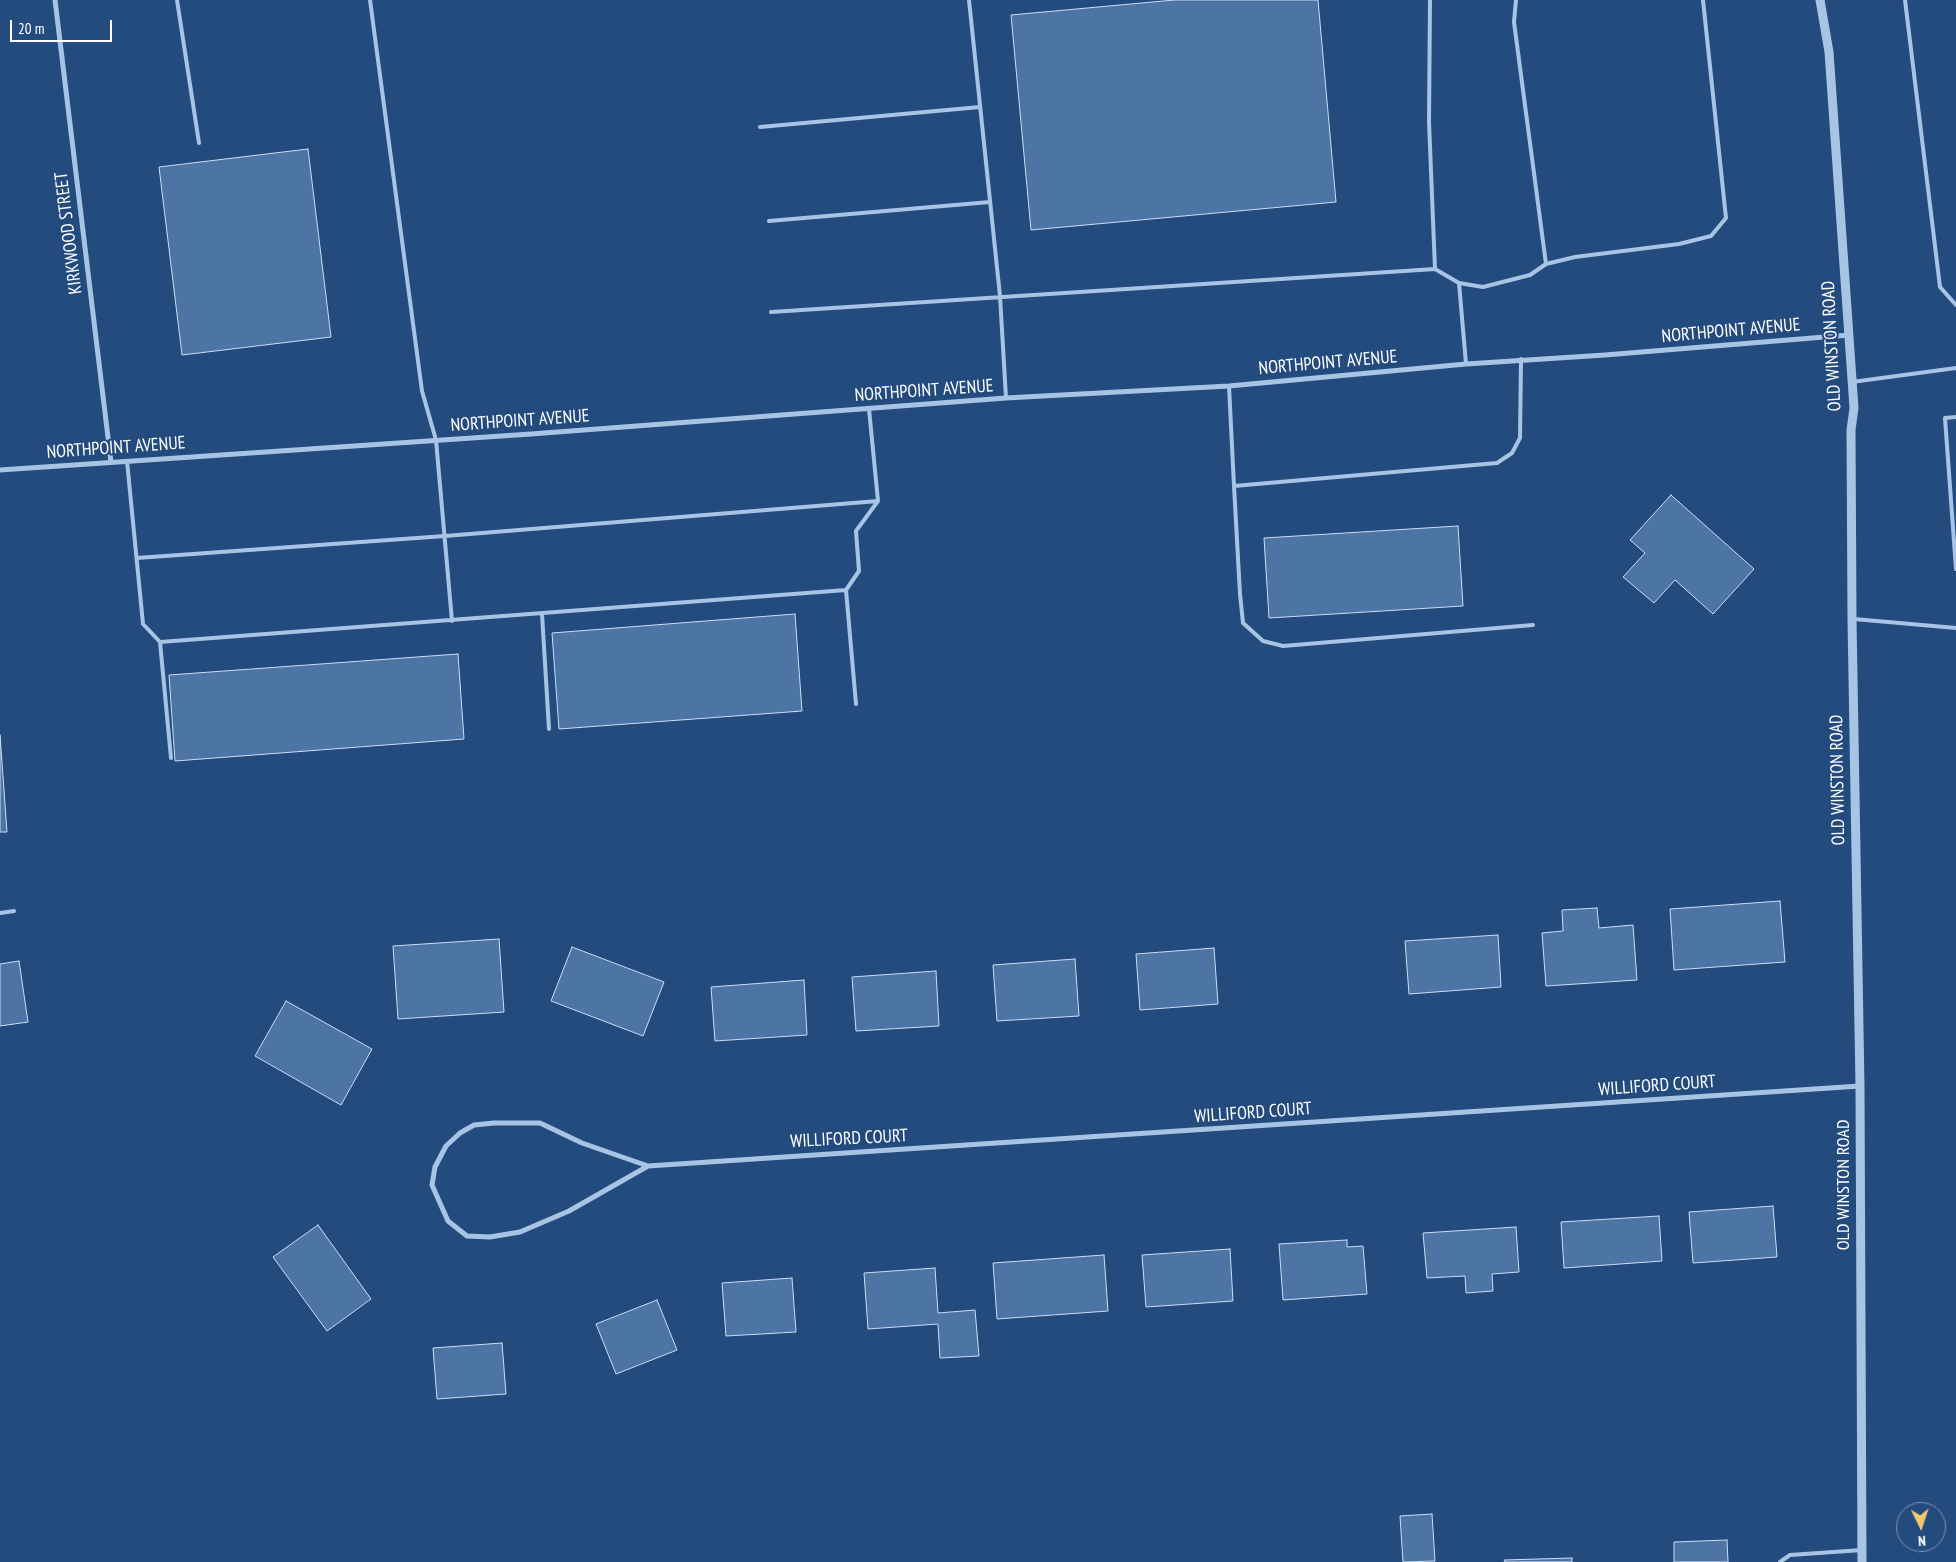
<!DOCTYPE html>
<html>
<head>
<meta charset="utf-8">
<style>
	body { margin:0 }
	#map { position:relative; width:1956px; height:1562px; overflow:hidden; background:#244b7d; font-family:"PT Sans Narrow",sans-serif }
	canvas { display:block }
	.north { position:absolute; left:1896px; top:1502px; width:50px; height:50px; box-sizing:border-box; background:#244b7d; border:1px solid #7c93b1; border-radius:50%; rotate:176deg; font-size:14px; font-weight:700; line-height:20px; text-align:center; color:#fff }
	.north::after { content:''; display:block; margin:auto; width:18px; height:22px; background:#f0ca6c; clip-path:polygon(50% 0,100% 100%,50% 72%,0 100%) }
	.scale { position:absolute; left:10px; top:20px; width:102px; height:22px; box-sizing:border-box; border:2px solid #fff; border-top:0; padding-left:6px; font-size:15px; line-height:18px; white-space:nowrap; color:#fff; -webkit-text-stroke:4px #244b7d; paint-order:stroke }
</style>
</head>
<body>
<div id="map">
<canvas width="1956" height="1562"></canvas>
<div class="north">N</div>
<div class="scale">20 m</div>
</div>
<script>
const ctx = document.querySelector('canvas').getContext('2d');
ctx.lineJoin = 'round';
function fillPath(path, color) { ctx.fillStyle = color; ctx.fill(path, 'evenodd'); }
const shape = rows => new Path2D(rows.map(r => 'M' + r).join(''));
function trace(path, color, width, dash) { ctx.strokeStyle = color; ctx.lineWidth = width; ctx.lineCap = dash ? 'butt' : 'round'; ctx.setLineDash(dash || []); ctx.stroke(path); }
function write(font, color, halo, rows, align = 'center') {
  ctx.font = font + ' "PT Sans Narrow",sans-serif'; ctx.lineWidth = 4; ctx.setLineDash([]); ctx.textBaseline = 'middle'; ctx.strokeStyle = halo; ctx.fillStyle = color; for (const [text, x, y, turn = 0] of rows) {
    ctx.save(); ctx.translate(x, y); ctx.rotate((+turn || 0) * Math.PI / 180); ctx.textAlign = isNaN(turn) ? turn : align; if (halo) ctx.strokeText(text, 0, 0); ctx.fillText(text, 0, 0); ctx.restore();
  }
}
const building = shape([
	[1174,0,1318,0,1336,202,1031,230,1011,15,1174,0],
	[308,149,331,337,182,355,159,167,308,149],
	[1671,495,1754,569,1713,614,1675,580,1654,603,1623,577,1645,553,1630,540,1671,495],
	[1458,526,1463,606,1269,618,1264,538,1458,526],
	[795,614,802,711,559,729,552,633,795,614],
	[458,654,464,739,175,761,169,675,458,654],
	[0,735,7,832,0,832,0,735],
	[1780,901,1785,962,1674,970,1670,909,1780,901],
	[1597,908,1599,928,1633,925,1637,980,1546,986,1542,933,1563,931,1562,910,1597,908],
	[1498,935,1501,987,1409,994,1405,941,1498,935],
	[499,939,504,1012,398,1019,393,946,499,939],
	[572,947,664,982,643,1036,551,1001,572,947],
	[1214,948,1218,1004,1140,1010,1136,954,1214,948],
	[1075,959,1079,1016,997,1021,993,965,1075,959],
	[19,961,28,1022,0,1026,0,964,19,961],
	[936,971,939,1026,856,1031,852,977,936,971],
	[804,980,807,1035,715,1041,711,987,804,980],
	[286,1001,372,1049,341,1105,255,1056,286,1001],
	[1773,1206,1777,1257,1693,1263,1689,1212,1773,1206],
	[1659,1216,1662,1261,1564,1268,1561,1222,1659,1216],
	[318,1225,371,1299,327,1331,273,1257,318,1225],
	[1516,1227,1519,1272,1492,1274,1493,1291,1466,1293,1465,1276,1427,1278,1423,1233,1516,1227],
	[1347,1240,1347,1247,1363,1246,1367,1294,1283,1300,1279,1244,1347,1240],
	[1230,1249,1233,1301,1146,1307,1142,1255,1230,1249],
	[1104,1255,1108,1311,997,1319,993,1263,1104,1255],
	[935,1268,938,1313,975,1310,979,1356,940,1358,938,1324,868,1329,864,1273,935,1268],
	[792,1278,796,1332,726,1336,722,1283,792,1278],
	[657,1300,677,1350,616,1374,596,1324,657,1300],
	[502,1343,506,1394,437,1399,433,1348,502,1343],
	[1432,1514,1435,1561,1403,1562,1400,1516,1432,1514],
	[1727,1540,1728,1562,1674,1562,1674,1542,1727,1540],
	[1572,1558,1572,1562,1505,1562,1504,1560,1572,1558]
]);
const service = shape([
	[177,0,199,143],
	[370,0,422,391,436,440,452,621],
	[969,0,1000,296,1006,398],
	[1516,0,1514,22,1546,264],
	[1905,0,1940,287,1956,305],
	[760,127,980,107],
	[769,221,990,202],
	[1435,269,1459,283,1483,287,1530,275,1546,264,1575,257,1679,244,1711,236,1726,218,1703,0],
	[1459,283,1466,364],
	[771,312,1435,269,1429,122,1430,0],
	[1852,382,1956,368],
	[1229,386,1234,486,1497,463,1512,453,1520,438,1521,359],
	[1956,417,1945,418,1956,569],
	[127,461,143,624,160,642,846,590,859,571,856,531,878,501,869,409],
	[1234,486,1240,594,1243,623,1263,641,1283,646,1533,625],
	[137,558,445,536,878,501],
	[846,590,856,704],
	[542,614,549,729],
	[1854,619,1956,628],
	[160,642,171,758],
	[0,913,14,911],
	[1780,1562,1790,1555,1862,1550]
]);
const minor = shape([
	[55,0,111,462],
	[0,470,531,434,1006,398,1229,386,1466,364,1605,355,1849,335],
	[648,1166,582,1143,540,1123,494,1123,474,1125,460,1133,446,1146,435,1167,432,1185,448,1221,467,1236,490,1237,520,1232,569,1211,648,1166,1860,1086]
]);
const tertiary = shape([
	[1820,0,1829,52,1854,408,1851,430,1852,619,1860,1086,1862,1562]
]);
const streetNames = [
	["KIRKWOOD STREET",69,233,-97],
	["NORTHPOINT AVENUE",1731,331,-5],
	["OLD WINSTON ROAD",1832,346,-93],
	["NORTHPOINT AVENUE",1328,363,-5],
	["NORTHPOINT AVENUE",924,391,-4],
	["NORTHPOINT AVENUE",520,421,-4],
	["NORTHPOINT AVENUE",116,448,-4],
	["OLD WINSTON ROAD",1838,780,-91],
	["WILLIFORD COURT",1657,1086,-4],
	["WILLIFORD COURT",1253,1113,-4],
	["WILLIFORD COURT",849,1139,-3],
	["OLD WINSTON ROAD",1844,1185,-90]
];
fillPath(building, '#4c75a6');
trace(building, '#cbdef4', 1);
trace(service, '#a8c4e5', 4);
trace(minor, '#a8c4e5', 5);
trace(tertiary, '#a8c4e5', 9);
write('18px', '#fff', '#244b7d', streetNames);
</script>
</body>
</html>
